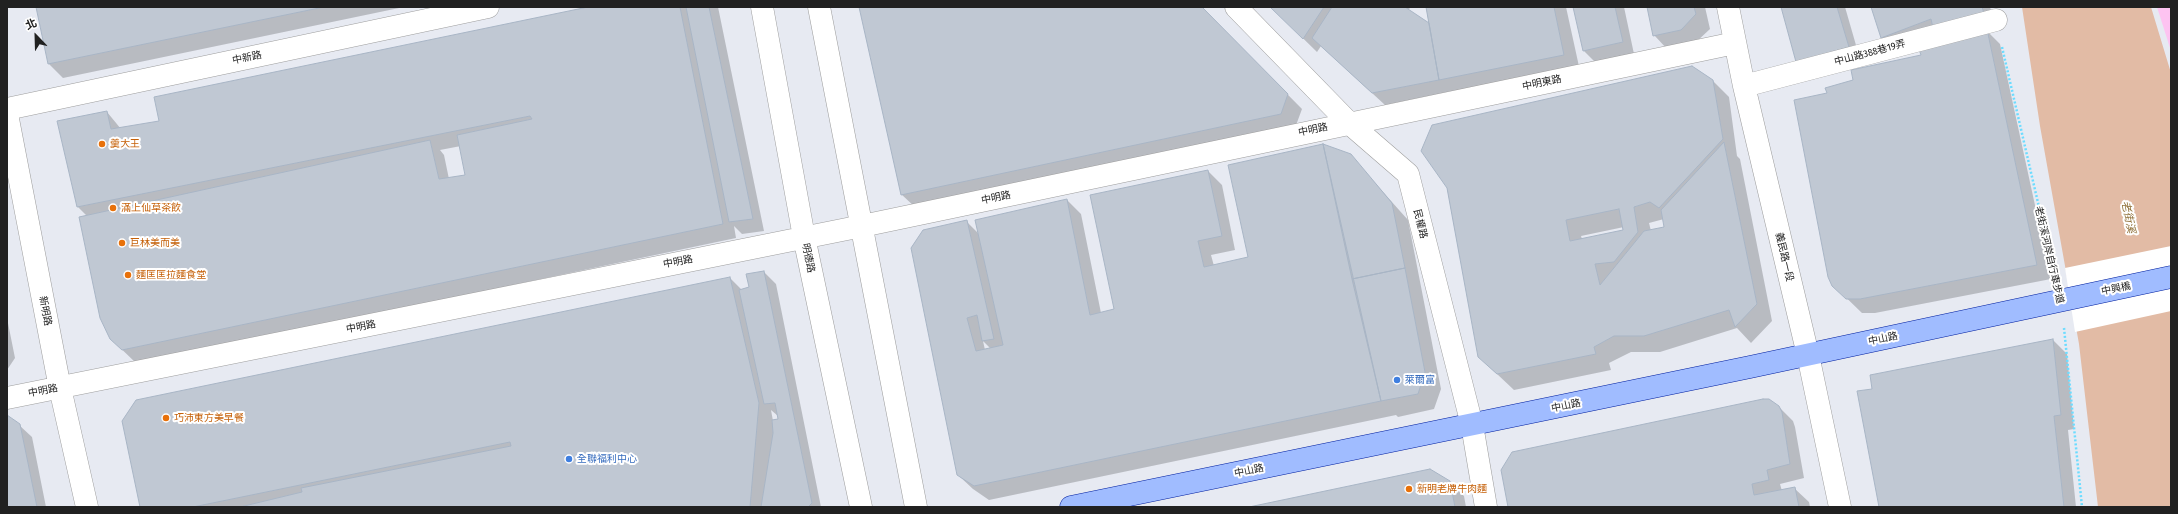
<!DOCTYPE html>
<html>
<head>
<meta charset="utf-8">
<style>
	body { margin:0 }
	#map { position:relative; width:2178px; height:514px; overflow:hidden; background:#e7eaf2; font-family:"Fira Sans Condensed","Noto Sans TC",sans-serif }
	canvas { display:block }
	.frame { position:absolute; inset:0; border:8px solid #212121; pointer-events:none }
	.north { position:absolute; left:16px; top:16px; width:40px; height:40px; -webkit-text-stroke:3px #fff; paint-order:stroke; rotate:337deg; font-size:11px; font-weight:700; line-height:16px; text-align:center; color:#212121 }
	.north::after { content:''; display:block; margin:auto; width:14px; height:18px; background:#212121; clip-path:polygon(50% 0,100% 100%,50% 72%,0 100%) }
</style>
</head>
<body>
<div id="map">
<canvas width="2178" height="514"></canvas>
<div class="frame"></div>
<div class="north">北</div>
</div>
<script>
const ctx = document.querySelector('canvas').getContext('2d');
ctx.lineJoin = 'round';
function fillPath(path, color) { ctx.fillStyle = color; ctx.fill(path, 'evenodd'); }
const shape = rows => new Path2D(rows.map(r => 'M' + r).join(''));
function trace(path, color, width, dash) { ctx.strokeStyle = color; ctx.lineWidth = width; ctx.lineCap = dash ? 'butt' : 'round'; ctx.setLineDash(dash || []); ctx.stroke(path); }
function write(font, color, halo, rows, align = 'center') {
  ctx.font = font + ' "Fira Sans Condensed","Noto Sans TC",sans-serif'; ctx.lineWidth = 4; ctx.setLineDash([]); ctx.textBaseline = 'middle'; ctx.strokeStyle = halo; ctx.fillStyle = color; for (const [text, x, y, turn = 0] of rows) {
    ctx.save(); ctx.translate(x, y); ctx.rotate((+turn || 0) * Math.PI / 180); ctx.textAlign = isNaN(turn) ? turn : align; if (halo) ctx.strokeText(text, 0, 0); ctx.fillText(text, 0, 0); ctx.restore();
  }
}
const park = shape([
	[2157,7,2171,7,2171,51]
]);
const water = shape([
	[2022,7,2151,7,2171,73,2171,507,2098,507,2079,344,2040,126]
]);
const pier = shape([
	[2171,246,2171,311,2075,332,2065,268]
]);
const shadow = shape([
	[37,7,404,7,63,78,49,64],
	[593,7,718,7,764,231,742,234,734,226,736,238,137,364,111,339,87,216,77,206,107,112,121,129,160,122],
	[461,146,466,176,449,179,444,155,440,150],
	[860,7,1201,7,1302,109,1295,128,916,208,901,194],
	[1271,7,1411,7,1408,10,1429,25,1426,7,1566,7,1580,71,1452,91,1385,105,1321,46,1317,52],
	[1575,7,1624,7,1634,54,1596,63,1584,51],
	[1648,7,1705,7,1710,29,1695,43,1668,50,1654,35],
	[1782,7,1845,7,1860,59,1809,73],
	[1872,7,1990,7,1996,28,1987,31,2000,44,2051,279,1875,313,1862,313,1833,285,1828,94,1854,81,1922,56,1919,48,1894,49,1882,37],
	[1713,81,1729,97,1737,156,1740,159,1772,321,1751,343,1737,328,1660,352,1631,352,1609,363,1611,370,1514,390,1479,357,1447,188],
	[1664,219,1665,228,1651,231,1649,223],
	[1624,227,1625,231,1582,239,1581,236],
	[1350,155,1408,220,1441,389,1434,409,1398,417,1396,415,989,500,973,489,958,475,966,221,980,235,1067,200,1081,214,1101,313,1115,310,1208,171,1222,185,1235,250,1211,255,1214,266,1250,258],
	[983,341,991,349,985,350],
	[764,272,776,284,821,507,141,507,730,278,742,290,750,288],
	[771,410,778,416,779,419,773,421],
	[7,318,15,358,7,370],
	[2053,340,2067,354,2074,429,2068,430,2076,507,1880,507,1873,390],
	[1779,407,1793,421,1795,427,1804,478,1780,484,1782,491,1794,488,1809,502,1810,507,1509,507],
	[7,417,19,425,32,437,46,507,7,507],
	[1449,482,1464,496,1466,507,1253,507]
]);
const building = shape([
	[36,7,324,7,48,64,36,7],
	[588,7,680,7,723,224,122,350,110,339,100,318,79,217,430,140,439,179,465,175,457,135,532,119,530,116,77,207,57,121,107,111,111,129,159,121,154,97,588,7],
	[686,7,709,7,753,219,729,222,686,7],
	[859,7,1202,7,1288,94,1281,114,901,195,859,7],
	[1270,7,1324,7,1303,39,1270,7],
	[1332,7,1405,7,1429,23,1439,80,1372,93,1312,38,1332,7],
	[1426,7,1554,7,1564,55,1439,80,1426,7],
	[1573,7,1615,7,1623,42,1583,51,1573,7],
	[1647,7,1694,7,1696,14,1681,30,1653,36,1647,7],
	[1781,7,1837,7,1849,47,1796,62,1781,7],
	[1871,7,1982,7,1985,16,1933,28,1931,19,1881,38,1871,7],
	[1987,29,2037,265,1860,299,1846,299,1832,286,1828,277,1794,100,1827,93,1825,88,1853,80,1851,70,1921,55,1918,47,1987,29],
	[1692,66,1713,80,1723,139,1659,208,1650,202,1634,207,1638,232,1614,262,1595,264,1600,285,1644,231,1664,227,1661,210,1724,142,1757,304,1735,327,1729,310,1644,336,1614,336,1594,347,1596,354,1497,374,1478,357,1447,188,1421,151,1432,125,1692,66],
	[1619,209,1623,230,1570,241,1566,220,1619,209],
	[1323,144,1381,401,974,486,957,475,911,248,923,230,967,220,994,339,982,341,977,315,967,318,976,351,1003,345,975,220,1067,199,1090,315,1114,309,1090,195,1208,170,1222,236,1198,241,1204,267,1248,257,1228,165,1323,144],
	[1323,144,1351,154,1392,203,1405,268,1352,279,1323,144],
	[1405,268,1425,372,1418,394,1381,401,1352,279,1405,268],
	[764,271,812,503,808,507,761,507,773,433,772,420,778,419,775,403,764,404,739,290,749,287,746,274,764,271],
	[730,277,759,403,750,507,240,507,302,492,301,488,511,446,510,442,193,507,140,507,122,421,136,400,730,277],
	[2053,339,2061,415,2054,416,2064,507,1879,507,1857,391,1872,389,1870,375,2053,339],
	[1763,399,1769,399,1779,406,1782,412,1790,464,1767,470,1769,480,1752,484,1754,495,1795,487,1799,507,1508,507,1501,470,1512,452,1763,399],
	[7,415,20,424,37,507,7,507,7,415],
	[1430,469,1450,481,1455,507,1249,507,1430,469]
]);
const path = shape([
	[2002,47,2054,272],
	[2064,328,2082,507]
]);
const minor = shape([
	[762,7,804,237,861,507],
	[819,7,916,507],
	[1236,7,1349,123,1408,174,1472,425,1486,507],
	[1728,7,1744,86,1808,355,1840,507],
	[1744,86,1996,20],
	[7,109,488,7],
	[7,114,60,388,87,507],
	[7,398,862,226,1735,43]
]);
const major = shape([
	[1071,507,1750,367,2171,277]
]);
const markers = [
	[102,144,4,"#e8710a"],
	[113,208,4,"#e8710a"],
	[122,243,4,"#e8710a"],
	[128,275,4,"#e8710a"],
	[1397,380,4,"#3f7fe0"],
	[166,418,4,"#e8710a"],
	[569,459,4,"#3f7fe0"],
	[1409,489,4,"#e8710a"]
];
const streetNames = [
	["中山路388巷19弄",1870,53,-15],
	["中新路",247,58,-12],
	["中明東路",1542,83,-12],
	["中明路",1313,130,-12],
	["中明路",996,198,-12],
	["民權路",1420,224,76],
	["老街溪河岸自行車步道",2049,255,77],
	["義民路一段",1784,257,77],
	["明德路",808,258,78],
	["中明路",678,262,-11],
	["中興橋",2116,289,-12],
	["新明路",45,311,79],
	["中明路",361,327,-11],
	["中山路",1883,339,-12],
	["中明路",43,391,-11],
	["中山路",1566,406,-12],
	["中山路",1249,471,-12]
];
const foodNames = [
	["羹大王",110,144],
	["滿上仙草茶飲",121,208],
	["巨林美而美",130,243],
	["麵匡匡拉麵食堂",136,275],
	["巧沛東方美早餐",174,418],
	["新明老牌牛肉麵",1417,489]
];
const shopNames = [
	["萊爾富",1405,380],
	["全聯福利中心",577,459]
];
const waterNames = [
	["老街溪",2128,217,79]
];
fillPath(park, '#fdc3f1');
fillPath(water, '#e2bba5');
fillPath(pier, '#fff');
fillPath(shadow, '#0003');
fillPath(building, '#c0c8d3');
trace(building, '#a8b5c5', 1);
trace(minor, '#9e9e9e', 23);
trace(major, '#001f9f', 23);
trace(path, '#6cdcff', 2.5, [2, 2]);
trace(minor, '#fff', 22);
trace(major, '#a0bcff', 22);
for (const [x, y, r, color] of markers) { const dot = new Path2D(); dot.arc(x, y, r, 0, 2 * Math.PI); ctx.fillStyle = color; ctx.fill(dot); trace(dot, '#fff', 1.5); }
write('10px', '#212121', '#fff', streetNames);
write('10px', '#c56008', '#fff', foodNames, 'left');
write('10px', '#366cbe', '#fff', shopNames, 'left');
write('italic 11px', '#8f7038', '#fff', waterNames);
</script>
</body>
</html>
